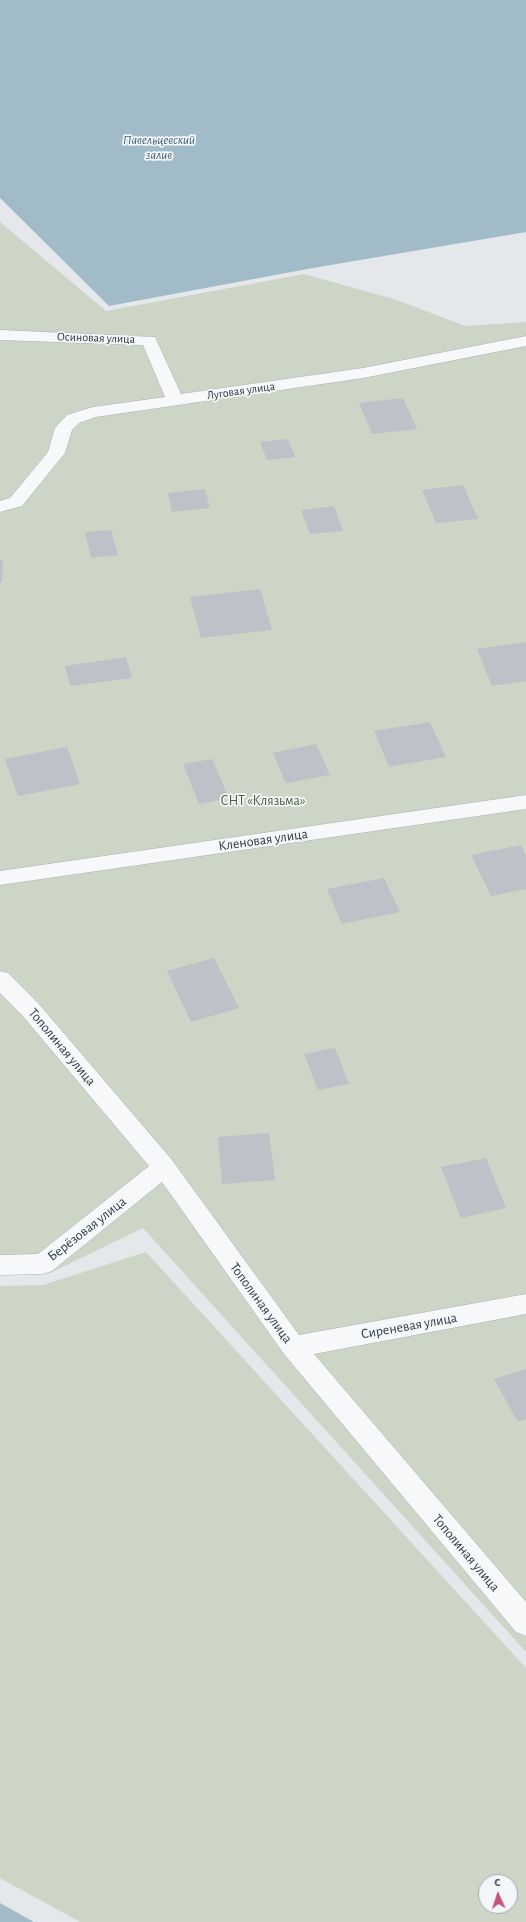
<!DOCTYPE html>
<html>
<head>
<meta charset="utf-8">
<style>
	body { margin:0 }
	#map { position:relative; width:526px; height:1922px; overflow:hidden; background:#e5e8eb; font-family:"Alegreya Sans",sans-serif }
	canvas { display:block }
	.north { position:absolute; left:478px; top:1874px; width:40px; height:40px; box-sizing:border-box; background:#f4f7f9; border:1px solid #a4abb0; border-radius:50%; rotate:357deg; font-size:11px; font-weight:700; line-height:16px; text-align:center; color:#2d3943 }
	.north::after { content:''; display:block; margin:auto; width:14px; height:18px; background:#c65478; clip-path:polygon(50% 0,100% 100%,50% 72%,0 100%) }
</style>
</head>
<body>
<div id="map">
<canvas width="526" height="1922"></canvas>
<div class="north">С</div>
</div>
<script>
const ctx = document.querySelector('canvas').getContext('2d');
ctx.lineJoin = 'round';
function fillPath(path, color) { ctx.fillStyle = color; ctx.fill(path, 'evenodd'); }
const shape = rows => new Path2D(rows.map(r => 'M' + r).join(''));
function trace(path, color, width, dash) { ctx.strokeStyle = color; ctx.lineWidth = width; ctx.lineCap = dash ? 'butt' : 'round'; ctx.setLineDash(dash || []); ctx.stroke(path); }
function write(font, color, halo, rows, align = 'center') {
  ctx.font = font + ' "Alegreya Sans",sans-serif'; ctx.lineWidth = 3.5; ctx.setLineDash([]); ctx.textBaseline = 'middle'; ctx.strokeStyle = halo; ctx.fillStyle = color; for (const [text, x, y, turn = 0] of rows) {
    ctx.save(); ctx.translate(x, y); ctx.rotate((+turn || 0) * Math.PI / 180); ctx.textAlign = isNaN(turn) ? turn : align; if (halo) ctx.strokeText(text, 0, 0); ctx.fillText(text, 0, 0); ctx.restore();
  }
}
const green = shape([
	[0,222,106,311,304,274,397,300,465,326,526,322,526,1652,143,1228,50,1273,0,1275],
	[146,1252,526,1668,526,1922,80,1922,0,1878,0,1286,43,1285],
	[486,1882,510,1882,510,1906,486,1906]
]);
const water = shape([
	[0,0,526,0,526,232,313,268,109,306,0,198],
	[0,1903,34,1922,0,1922]
]);
const building = shape([
	[403,398,417,429,372,434,359,403],
	[288,439,295,457,267,460,260,442],
	[463,485,478,519,436,523,422,490],
	[205,489,210,508,172,512,168,493],
	[334,506,343,531,310,534,301,510],
	[111,530,118,555,91,558,85,532],
	[3,559,2,582,0,583,0,560],
	[260,589,272,630,201,638,190,597],
	[526,642,526,681,492,686,477,649],
	[126,657,132,678,70,686,65,666],
	[430,722,446,757,389,767,374,731],
	[316,744,330,775,286,783,273,753],
	[67,747,80,784,18,796,5,759],
	[212,759,229,798,199,804,183,764],
	[521,845,526,856,526,889,491,896,471,855],
	[384,878,400,912,342,924,327,889],
	[214,958,239,1008,191,1022,167,971],
	[335,1048,349,1084,318,1090,304,1054],
	[269,1133,275,1180,222,1184,218,1137],
	[486,1158,506,1208,461,1218,441,1167],
	[526,1369,526,1419,518,1422,494,1379]
]);
const lane = shape([
	[0,330,155,337,181,394,363,368,526,336,526,346,363,378,96,417,79,423,72,430,65,453,22,506,0,512,0,501,10,498,48,452,55,428,67,415,93,407,165,397,143,345,0,340,0,330],
	[526,795,526,809,0,885,0,871,526,795],
	[0,971,8,973,38,1003,172,1160,299,1335,526,1294,526,1314,314,1354,526,1602,526,1636,516,1632,284,1354,162,1182,52,1271,43,1274,0,1275,0,1255,38,1254,149,1166,22,1015,0,993,0,971]
]);
const farStreetnames = [
	["Осиновая улица",96,338,2],
	["Луговая улица",241,391,-8]
];
const farWaternames = [
	["Павельцевский",159,140],
	["залив",159,155]
];
const parkNames = [
	["СНТ «Клязьма»",263,801]
];
const streetNames = [
	["Кленовая улица",263,840,-8],
	["Тополиная улица",62,1047,50],
	["Берёзовая улица",87,1229,-38],
	["Тополиная улица",261,1303,54],
	["Сиреневая улица",409,1326,-10],
	["Тополиная улица",466,1553,50]
];
fillPath(green, '#ccd5c6');
fillPath(water, '#a2bbc8');
fillPath(building, '#bcc2c8');
trace(lane, '#aab0b5', 1);
fillPath(lane, '#f7f8fa');
write('12px', '#2d3943', '#f4f7f9', farStreetnames);
write('italic 13px', '#395e74', '#f4f7f9', farWaternames);
write('14px', '#475e3b', '#f4f7f9', parkNames);
write('14px', '#2d3943', '#f4f7f9', streetNames);
</script>
</body>
</html>
